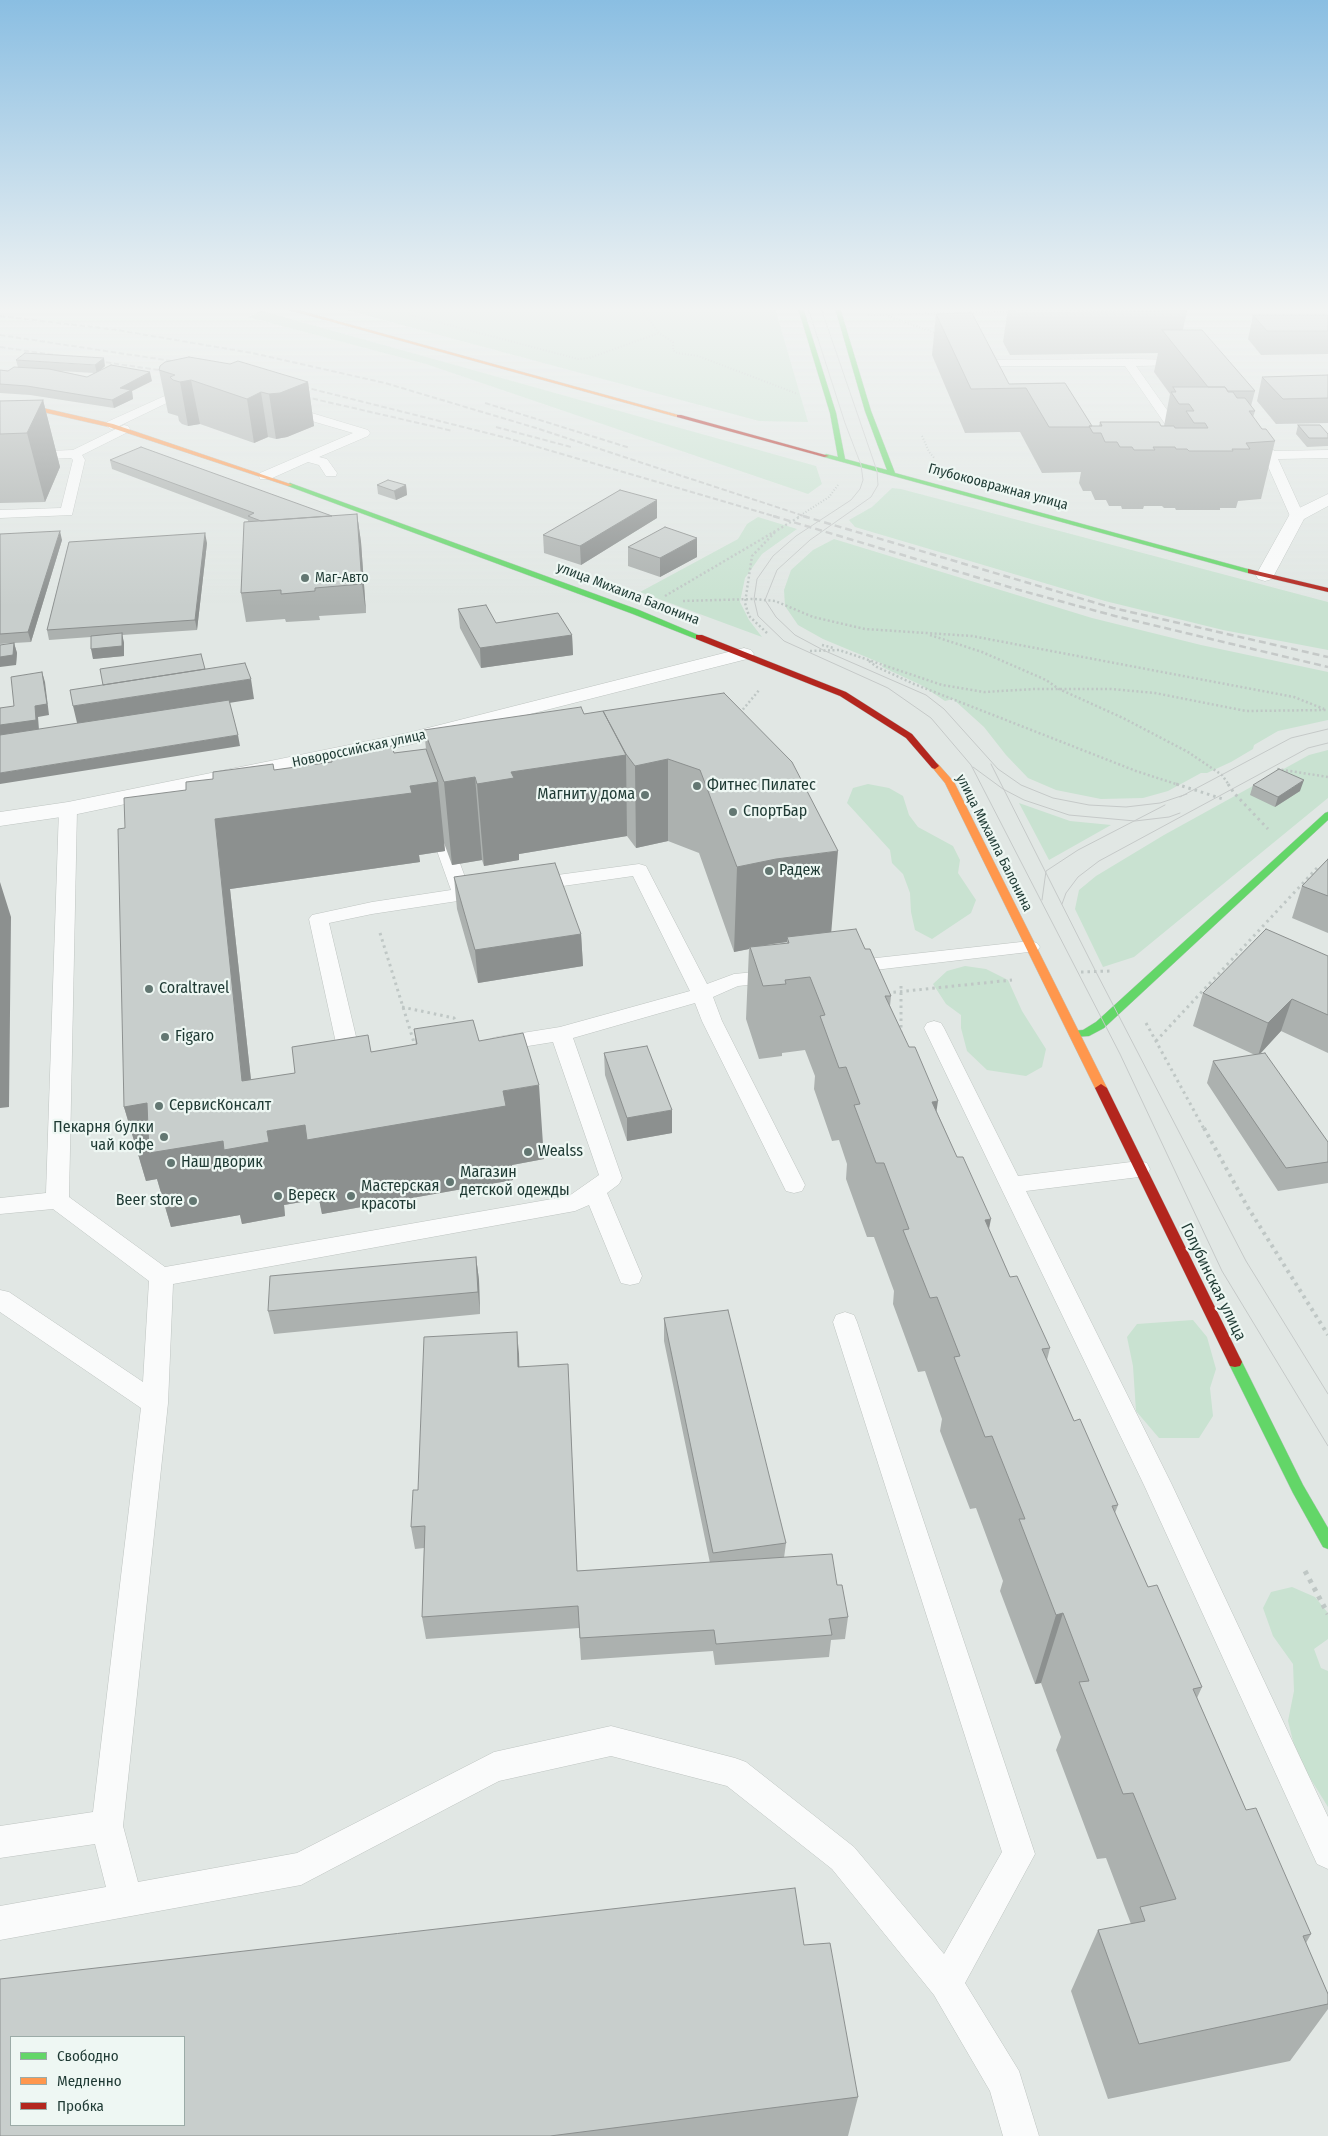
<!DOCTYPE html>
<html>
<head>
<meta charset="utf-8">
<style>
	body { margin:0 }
	#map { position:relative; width:1328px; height:2136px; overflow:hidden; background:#e1e7e4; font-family:"Fira Sans Condensed",sans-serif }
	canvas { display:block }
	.legend { position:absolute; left:10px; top:2036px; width:175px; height:90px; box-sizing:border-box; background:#eef7f3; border:1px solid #9baba7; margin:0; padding:6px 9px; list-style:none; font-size:15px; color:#1f3a34 }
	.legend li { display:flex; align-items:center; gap:10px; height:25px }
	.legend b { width:25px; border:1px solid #9baba7 }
</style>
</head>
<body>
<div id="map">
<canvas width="1328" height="2136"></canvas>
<ul class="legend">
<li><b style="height:6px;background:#63d668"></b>Свободно</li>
<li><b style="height:6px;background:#ff974d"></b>Медленно</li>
<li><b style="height:6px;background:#b3261e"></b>Пробка</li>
</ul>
</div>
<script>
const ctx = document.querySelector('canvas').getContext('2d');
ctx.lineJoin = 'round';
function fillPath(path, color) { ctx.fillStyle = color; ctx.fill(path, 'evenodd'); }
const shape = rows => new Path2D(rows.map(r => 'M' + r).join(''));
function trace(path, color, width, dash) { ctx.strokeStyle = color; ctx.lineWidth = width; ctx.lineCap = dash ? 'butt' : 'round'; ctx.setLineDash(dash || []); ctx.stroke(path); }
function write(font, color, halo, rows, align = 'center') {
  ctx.font = font + ' "Fira Sans Condensed",sans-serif'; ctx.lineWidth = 4.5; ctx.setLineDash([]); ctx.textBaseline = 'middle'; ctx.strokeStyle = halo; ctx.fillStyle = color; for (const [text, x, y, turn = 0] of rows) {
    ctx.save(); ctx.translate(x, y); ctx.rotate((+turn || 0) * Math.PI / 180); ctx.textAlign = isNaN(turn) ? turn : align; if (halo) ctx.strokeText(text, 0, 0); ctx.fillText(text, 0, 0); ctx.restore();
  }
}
const green = shape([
	[339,308,775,308,808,422,759,421],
	[262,311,816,466,822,484,808,494,426,364,248,317],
	[892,488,901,489,1328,602,1328,650,1223,630,1105,601,855,527,849,520,872,507],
	[758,517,797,529,762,554,745,578,740,602,749,620,762,637,640,592,738,539,747,524],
	[834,539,1092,618,1201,645,1328,672,1328,720,1278,731,1254,745,1253,749,1231,762,1207,773,1201,773,1168,791,1143,798,1101,799,1056,790,1028,778,1006,755,984,727,953,699,945,701,921,685,882,667,883,664,823,639,798,625,785,606,784,590,791,570,813,550],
	[1328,750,1328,798,1134,957,1103,967,1075,909,1079,890,1096,876,1164,835,1309,755],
	[868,784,889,788,903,796,909,815,918,827,953,846,960,860,958,873,976,900,971,913,932,939,915,930,911,912,910,893,903,874,892,863,890,850,847,803,853,788],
	[1019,803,1070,821,1111,825,1049,860],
	[965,966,986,969,1008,980,1022,1011,1046,1049,1042,1067,1026,1076,987,1070,967,1051,961,1028,961,1015,946,1004,933,984,947,971],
	[1193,1320,1207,1337,1216,1369,1210,1388,1213,1416,1199,1438,1159,1438,1136,1411,1133,1366,1127,1337,1137,1324],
	[1292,1587,1315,1597,1328,1613,1328,1639,1314,1649,1321,1668,1328,1671,1328,1807,1297,1757,1288,1721,1294,1691,1293,1664,1273,1636,1263,1608,1271,1592]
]);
const pathFar4 = shape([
	[640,308,659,333,673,342,673,350,677,353,698,356,798,394],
	[392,310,578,359,589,358,659,333],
	[868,315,1010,312],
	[888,316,938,334],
	[922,436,929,452,935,459],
	[798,517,829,497,838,485]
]);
const pathFar3 = shape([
	[665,596,801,516],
	[683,601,754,599,775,601,813,617,865,629,972,636,1294,697,1324,709],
	[767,633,749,616,745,603,752,556,775,532],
	[930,635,982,652,1046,680,1059,689,1123,718,1188,752,1222,775,1229,785],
	[822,645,834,648],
	[810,651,839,650,942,685,984,692,1035,689,1111,689,1155,693,1246,711,1328,710],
	[869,661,877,667,914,684,1136,771,1179,785],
	[740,713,760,689],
	[1277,769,1328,777]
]);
const pathFar2 = shape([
	[1176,784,1223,799],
	[1228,784,1234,793,1268,829],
	[380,933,416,1049],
	[1081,972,1112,971],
	[901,986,901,1033],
	[887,993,1012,980],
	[402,1007,454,1018,458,1026],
	[1146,1023,1204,1129],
	[1156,1041,1317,868]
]);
const pathFar1 = shape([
	[1204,1128,1247,1206,1328,1335]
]);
const path = shape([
	[1305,1571,1328,1614]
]);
const lane = shape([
	[1128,359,1187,360,1189,362,1183,365,1136,366,1186,437,1184,440,1172,440,1170,437,1172,434,1125,366,998,366,1007,383,1001,386,995,383,985,363,991,360,1128,359],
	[193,391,199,395,197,397,175,399,115,428,111,429,105,425,107,422,169,394,193,391],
	[285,405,368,430,370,433,368,436,319,457,327,459,337,473,336,476,326,476,319,465,308,462,270,479,260,479,259,476,260,473,353,433,281,412,279,409,281,406,285,405],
	[124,425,128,426,130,429,128,432,82,455,85,460,72,515,0,518,0,510,61,508,73,460,71,458,0,461,0,453,73,450,124,425],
	[1250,438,1267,440,1274,451,1328,450,1328,458,1278,459,1304,516,1302,519,1292,519,1290,516,1259,446,1246,445,1244,442,1250,438],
	[68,804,74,805,77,809,69,1197,165,1267,569,1196,599,1175,553,1042,497,1051,490,1049,487,1044,490,1039,497,1037,560,1027,690,991,633,876,535,890,528,888,526,884,528,880,535,878,639,864,646,866,648,870,707,984,734,974,776,970,783,972,786,976,783,980,776,982,738,986,713,997,722,1021,805,1185,802,1191,794,1193,786,1191,702,1021,695,1003,573,1038,622,1178,619,1184,607,1193,642,1276,639,1283,630,1285,621,1283,589,1205,575,1211,173,1284,168,1403,123,1826,138,1882,297,1853,494,1752,611,1726,735,1758,746,1762,854,1847,944,1954,1002,1852,833,1322,836,1315,845,1312,854,1315,857,1322,1035,1854,965,1983,1019,2071,1039,2136,1003,2136,990,2091,934,1995,832,1869,727,1786,611,1756,499,1781,301,1885,0,1940,0,1906,106,1887,95,1844,0,1858,0,1826,93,1812,141,1408,0,1312,0,1290,9,1292,143,1382,149,1281,53,1209,0,1214,0,1198,46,1193,59,809,62,805,68,804],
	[435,815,441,816,444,820,469,888,484,885,491,887,493,891,491,895,484,897,372,914,329,923,363,1066,360,1071,352,1073,344,1071,341,1066,309,919,312,915,372,902,451,890,426,820,429,816,435,815],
	[1030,941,1037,943,1040,947,1037,951,849,973,842,971,839,967,842,963,849,961,1030,941],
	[934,1021,941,1023,944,1028,1018,1176,1139,1161,1147,1163,1150,1169,1147,1175,1139,1177,1026,1191,1172,1485,1328,1817,1328,1869,1317,1864,1144,1485,924,1028,927,1023,934,1021]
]);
const street = shape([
	[1328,494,1328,506,1304,519,1272,579,1265,581,1258,579,1256,575,1291,512,1328,494],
	[744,648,751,650,754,654,751,658,408,745,68,816,0,826,0,812,68,802,408,733,744,648]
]);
const fast = shape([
	[798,308,803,308,836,413,845,459,887,470,865,411,835,308,840,308,871,411,895,473,1255,571,1248,573,824,457,823,456,826,454,838,457,830,413,798,308],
	[290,483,639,610,703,637,696,639,633,614,288,486,287,485,290,483],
	[1328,812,1328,820,1104,1028,1089,1036,1071,1037,1070,1034,1071,1031,1083,1030,1096,1022,1325,813,1328,812],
	[1235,1357,1240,1358,1303,1485,1328,1528,1328,1549,1323,1547,1293,1493,1228,1362,1230,1358,1235,1357]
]);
const slow = shape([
	[282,308,290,308,682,416,677,417,282,308],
	[0,401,21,403,113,424,293,485,288,486,109,427,21,407,0,405,0,401],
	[935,763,938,764,954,782,1107,1088,1105,1091,1101,1092,1095,1088,945,783,931,766,935,763]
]);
const jam = shape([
	[677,415,681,415,829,456,824,457,677,417,677,415],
	[1248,569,1328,588,1328,592,1248,573,1248,569],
	[696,635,702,635,846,692,912,734,939,766,935,769,932,768,906,738,840,696,696,639,696,635],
	[1101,1084,1107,1088,1242,1362,1240,1366,1235,1367,1230,1366,1228,1362,1095,1088,1101,1084]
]);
const tram = shape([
	[808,308,845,423,861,465,863,480,860,489,851,500,796,536,773,556,757,579,754,599,758,616,784,641,888,688,931,718,971,765,1120,1054,1222,1271,1328,1446],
	[821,308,877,471,878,485,871,497,810,540,777,570,765,600,776,617,795,635,823,650,926,695,944,709,998,769,1021,785,1053,798,1089,805,1126,807,1160,803,1187,794],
	[991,764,1096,972,1246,1261,1328,1394],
	[973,767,1003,789,1024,800,1069,815,1135,821,1169,817,1180,813],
	[1180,797,1291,738,1328,729],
	[1042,900,1046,871,1078,850,1165,805],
	[1062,904,1066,893,1078,877,1099,861,1308,748,1328,743]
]);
const railFar1 = shape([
	[0,316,117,330,252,353,385,383,536,428,807,517],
	[0,335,185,363],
	[0,347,68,357],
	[90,360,172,372],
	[296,385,507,438,777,517],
	[297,395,453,431],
	[485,403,630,448],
	[496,427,571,447]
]);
const rail = shape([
	[773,516,1019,590,1115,616,1328,667],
	[803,516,1113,608,1328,657]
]);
const wall = shape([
	[1008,308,1184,308,1187,311,1183,330,1255,391,1251,406,1255,411,1253,417,1262,429,1275,441,1261,499,1238,501,1236,508,1220,508,1220,510,1176,510,1175,508,1164,508,1162,506,1144,506,1143,509,1122,509,1121,506,1109,506,1106,500,1095,500,1091,491,1083,491,1079,483,1081,472,1042,473,1020,432,965,433,932,355,936,314,1009,384,1065,383,1092,426,1099,426,1100,422,1164,426,1170,394,1154,372,1158,353,1010,355,1003,342],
	[1253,315,1328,315,1328,354,1261,355,1248,339],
	[16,360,105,366,100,370,152,381,132,391,133,399,114,408,30,395,0,393,0,370,8,371,18,367],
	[60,371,94,373,87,377],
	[159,370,308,382,314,426,287,437,276,439,268,437,254,443,200,424,188,426,182,424,179,421,178,416,168,413],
	[1328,375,1328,423,1276,424,1257,401,1262,377],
	[43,400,60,467,45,502,0,503,0,401],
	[1298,425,1328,434,1328,446,1307,447,1296,434],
	[110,460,332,516,357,514,361,542,366,613,319,616,320,620,286,622,285,619,246,622,241,593,248,520,112,469],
	[377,485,406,485,407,495,396,500,378,494],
	[657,518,581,565,544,553,543,535],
	[0,534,62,540,31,642,14,643,17,653,16,665,11,643,0,644],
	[207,543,197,630,122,635,124,643,124,656,93,659,91,637,49,640,47,630],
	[628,547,697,557,660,577,628,566],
	[458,609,496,623,572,635,573,655,481,668,460,628],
	[724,693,831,932,865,949,891,996,890,1006,1010,1277,1050,1348,1047,1360,1074,1421,1118,1505,1115,1513,1148,1587,1202,1687,1197,1698,1246,1810,1311,1934,1306,1943,1328,1994,1328,2009,1290,2061,1108,2099,1071,1991,1098,1930,1131,1924,1106,1858,1097,1859,1056,1750,1061,1737,1041,1683,1035,1684,1000,1591,1003,1581,976,1508,970,1509,940,1431,942,1419,925,1371,918,1372,893,1304,894,1291,874,1237,867,1237,846,1179,847,1164,839,1140,832,1141,814,1089,815,1076,805,1050,782,1053,782,1056,759,1059,746,1019,749,949,734,952,699,853,668,841,636,848,627,836,519,854,519,860,484,866,482,860,452,865,444,843,445,851,419,855,420,862,230,889,251,1080,295,1073,371,1052,416,1045,414,1029,479,1041,544,1159,512,1165,513,1180,322,1214,319,1199,284,1205,285,1216,242,1224,240,1215,171,1227,157,1179,146,1181,124,1107,125,828,186,790,213,779,426,749,424,730,584,714],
	[787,942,787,943,763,946,772,944],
	[1253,785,1300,791,1275,807,1250,795],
	[1328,859,1328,933,1292,918,1302,886],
	[454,877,581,934,583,966,478,983,457,909],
	[1328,956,1328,1053,1281,1031,1260,1054,1328,1142,1328,1183,1278,1191,1207,1083,1213,1061,1255,1055,1193,1026,1203,993],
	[604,1053,672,1133,627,1141,605,1075],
	[476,1257,479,1280,480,1314,274,1334,268,1311],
	[664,1318,786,1543,784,1558,837,1585,848,1617,845,1639,831,1640,829,1657,715,1665,713,1651,581,1660,579,1628,426,1639,422,1617,424,1548,415,1549,411,1527,418,1490,519,1354,519,1367,569,1387,577,1571,710,1563,664,1341],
	[804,1945,858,2097,848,2136,0,2136]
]);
const shadedWall = shape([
	[104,358,105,366,97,374,95,365],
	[150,372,152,381,132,391,133,399,114,408,112,400,120,388],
	[191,380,200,424,188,426,180,382],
	[308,382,314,426,287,437,276,439,269,394],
	[261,392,268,437,254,443,247,399],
	[43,400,60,467,45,502,27,433],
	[406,485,407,495,396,500,394,491],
	[657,500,657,518,581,565,580,546],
	[357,514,361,542,366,613,362,584],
	[60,531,62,540,31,642,28,632],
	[205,533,207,543,197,630,195,620],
	[697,538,697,557,660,577,660,558],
	[122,633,124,643,124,656,93,659,91,649],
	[572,635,573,655,481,668,480,648],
	[14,643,17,653,16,665,0,667,0,657],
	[42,672,45,682,49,715,38,717,39,730,0,736,0,725,35,706],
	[251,679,254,699,78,727,73,706],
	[238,735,240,746,0,784,0,773],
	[626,755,627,836,519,854,519,860,484,866,477,784,511,772],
	[668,759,668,841,636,848,635,766],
	[475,777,482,860,452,865,444,782],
	[1304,780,1300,791,1275,807,1278,797],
	[438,782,445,851,419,855,420,862,230,889,258,1144,267,1131,539,1085,544,1159,512,1165,513,1180,322,1214,319,1199,284,1205,285,1216,242,1224,240,1215,171,1227,157,1179,146,1181,124,1107,242,1081,215,819,281,810,410,786],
	[838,851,831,935,787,937,787,942,772,944,750,948,750,947,749,949,734,952,737,867,776,859],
	[0,882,11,917,9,1107,0,1108],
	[581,934,583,966,478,983,475,950],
	[1292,999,1281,1031,1258,1056,1268,1023],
	[938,1101,927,1174,932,1102],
	[672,1110,672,1133,627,1141,627,1118],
	[991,1219,976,1293,985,1220],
	[476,1257,479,1280,480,1314,478,1292],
	[517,1332,519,1354,520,1390,518,1367],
	[1063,1613,1041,1683,1035,1684,1056,1615]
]);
const building = shape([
	[1012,308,1184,308,1187,311,1016,313,1012,308],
	[972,313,1009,384,1065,383,1092,426,1089,426,1090,427,1049,427,1026,388,971,389,936,314,972,313],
	[1253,315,1328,315,1328,331,1267,331,1253,315],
	[1162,330,1202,330,1255,391,1228,391,1225,387,1208,387,1162,330],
	[25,353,104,358,95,365,16,360,25,353],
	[189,357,230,364,238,361,308,382,280,393,269,394,261,392,247,399,191,380,180,382,173,380,170,377,175,375,159,370,160,366,165,362,189,357],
	[111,365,150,372,120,388,131,390,112,400,27,386,0,384,0,370,8,371,14,367,49,369,87,377,111,365],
	[1328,375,1328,398,1283,399,1262,377,1328,375],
	[1173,387,1225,387,1228,392,1233,392,1237,398,1245,398,1255,411,1249,411,1262,429,1266,429,1275,441,1246,443,1250,449,1232,449,1233,451,1189,451,1187,449,1176,449,1175,447,1153,447,1155,450,1134,450,1132,447,1120,447,1117,442,1105,442,1101,433,1093,433,1089,426,1102,426,1100,422,1159,422,1161,426,1174,426,1175,428,1208,428,1205,423,1194,423,1186,411,1194,411,1189,404,1179,404,1171,392,1176,392,1173,387],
	[43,400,27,433,0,434,0,401,43,400],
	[1298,425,1320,425,1328,434,1328,438,1309,438,1298,425],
	[141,447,332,516,261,521,248,516,254,513,110,460,141,447],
	[388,480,406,485,394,491,377,485,388,480],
	[620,490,657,500,580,546,543,535,620,490],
	[357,514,362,584,315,588,315,591,281,594,281,590,241,593,244,522,357,514],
	[665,527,697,538,660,558,628,547,665,527],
	[60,531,28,632,0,634,0,534,60,531],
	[205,533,195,620,47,630,69,542,205,533],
	[486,605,496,623,558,613,572,635,480,648,458,609,486,605],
	[122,633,122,646,91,649,91,636,122,633],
	[14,643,13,655,0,657,0,645,14,643],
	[201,654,205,669,103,685,100,669,201,654],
	[245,663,251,679,73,706,70,690,245,663],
	[42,672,47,704,35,706,36,720,0,725,0,708,14,706,11,677,42,672],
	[724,693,792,762,838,851,776,859,737,867,700,770,668,759,635,766,626,754,603,711,724,693],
	[229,700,238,735,0,773,0,735,229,700],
	[581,707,584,714,603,711,626,755,511,772,514,778,477,784,475,777,444,782,424,730,581,707],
	[392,746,394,753,426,749,438,782,410,786,412,793,215,819,242,1081,295,1073,292,1047,368,1035,371,1052,417,1044,414,1029,473,1020,479,1041,523,1033,539,1085,503,1091,506,1106,307,1140,305,1125,267,1131,269,1142,224,1150,223,1141,149,1153,147,1103,124,1107,118,829,125,828,124,798,186,790,186,782,213,779,213,772,273,764,274,770,332,762,331,754,392,746],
	[1279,769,1304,780,1278,797,1253,785,1279,769],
	[1328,859,1328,896,1302,886,1328,859],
	[555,863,581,934,475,950,454,877,555,863],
	[856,929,865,949,870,949,891,996,885,996,909,1047,915,1047,938,1101,932,1102,957,1157,963,1157,991,1219,985,1220,1010,1277,1017,1276,1050,1348,1042,1349,1074,1421,1080,1419,1118,1505,1112,1506,1148,1587,1157,1585,1202,1687,1193,1689,1246,1810,1256,1808,1311,1934,1303,1936,1328,1994,1328,2004,1139,2044,1098,1930,1145,1921,1140,1907,1176,1899,1133,1793,1123,1794,1079,1682,1089,1681,1063,1613,1056,1615,1019,1519,1025,1519,992,1436,985,1437,954,1357,960,1356,937,1297,930,1298,903,1230,909,1229,884,1163,876,1163,854,1105,860,1104,846,1067,839,1068,820,1016,825,1015,810,977,785,980,786,984,763,986,750,947,789,943,787,937,856,929],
	[1266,929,1328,956,1328,1015,1292,999,1268,1023,1203,993,1266,929],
	[647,1046,672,1110,627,1118,604,1053,647,1046],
	[1265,1053,1328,1142,1328,1162,1286,1168,1213,1061,1265,1053],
	[476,1257,478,1292,268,1311,270,1276,476,1257],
	[728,1310,786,1543,713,1553,664,1318,728,1310],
	[517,1332,518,1367,568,1364,577,1571,832,1554,837,1585,842,1585,848,1617,829,1619,832,1635,716,1644,714,1630,580,1638,578,1606,422,1617,425,1526,411,1527,413,1490,418,1490,424,1337,517,1332],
	[795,1888,804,1945,830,1943,858,2097,550,2136,0,2136,0,1979,795,1888],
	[11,2037,184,2037,184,2125,11,2125,11,2037]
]);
const markers = [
	[305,578,5,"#637772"],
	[697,786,5,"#637772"],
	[645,795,5,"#637772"],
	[733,812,5,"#637772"],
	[769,871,5,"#637772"],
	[149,989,5,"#637772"],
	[165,1037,5,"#637772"],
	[159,1106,5,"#637772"],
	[164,1137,5,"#637772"],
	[528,1152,5,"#637772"],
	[171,1163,5,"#637772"],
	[450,1182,5,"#637772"],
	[278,1196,5,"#637772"],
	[351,1196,5,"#637772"],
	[193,1201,5,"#637772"]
];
const farStreetnames = [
	["Глубокоовражная улица",998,487,15],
	["улица Михаила Балонина",628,594,21],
	["Новороссийская улица",359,749,-12],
	["улица Михаила Балонина",994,843,63]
];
const farPoinames = [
	["Маг-Авто",315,578]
];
const poiNames = [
	["Фитнес Пилатес",707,786],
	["Магнит у дома",635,795,"right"],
	["СпортБар",743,812],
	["Радеж",779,871],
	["Coraltravel",159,989],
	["Figaro",175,1037],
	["СервисКонсалт",169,1106],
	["Пекарня булки",154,1128,"right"],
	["чай кофе",154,1146,"right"],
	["Wealss",538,1152],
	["Наш дворик",181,1163],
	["Магазин",460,1173],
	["детской одежды",460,1191],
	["Мастерская",361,1187],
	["красоты",361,1205],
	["Вереск",288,1196],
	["Beer store",183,1201,"right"]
];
const streetNames = [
	["Голубинская улица",1213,1282,64]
];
fillPath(green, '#c9e2d1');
trace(lane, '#bec4c1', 1);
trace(street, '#bec4c1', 1);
trace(fast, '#bcc5c2', 1);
trace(slow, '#bcc5c2', 1);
trace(jam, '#bcc5c2', 1);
trace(pathFar4, '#bfc7c5', 2, [1, 2]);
trace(pathFar3, '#bfc7c5', 2.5, [2, 2.5]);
trace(pathFar2, '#bfc7c5', 3, [2.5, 4]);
trace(pathFar1, '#bfc7c5', 4, [3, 4.5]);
trace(path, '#bfc7c5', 5, [4, 5.5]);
fillPath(lane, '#fafbfb');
fillPath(street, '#fafbfb');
fillPath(fast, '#63d668');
fillPath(slow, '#ff974d');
fillPath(jam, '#b3261e');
trace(tram, '#c5c9c8', 1);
trace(railFar1, '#c5c9c8', 2, [5.5, 2.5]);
trace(rail, '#c5c9c8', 2.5, [7, 4]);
fillPath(wall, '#acb1af');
fillPath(shadedWall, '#8c908f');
fillPath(building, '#c8cecc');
trace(building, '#8c908f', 1);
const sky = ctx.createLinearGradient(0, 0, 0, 607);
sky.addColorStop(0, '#8abee2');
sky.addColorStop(0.51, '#f2f4f3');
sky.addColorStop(1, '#f2f4f300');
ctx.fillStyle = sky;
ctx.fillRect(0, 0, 1328, 607);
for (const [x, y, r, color] of markers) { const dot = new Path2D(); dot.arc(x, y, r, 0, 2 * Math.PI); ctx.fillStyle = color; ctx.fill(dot); trace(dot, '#eef7f3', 2); }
write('14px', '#1f3a34', '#eef7f3', farStreetnames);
write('14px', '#1f3a34', '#eef7f3', farPoinames, 'left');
write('16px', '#1f3a34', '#eef7f3', poiNames, 'left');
write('16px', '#1f3a34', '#eef7f3', streetNames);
</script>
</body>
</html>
